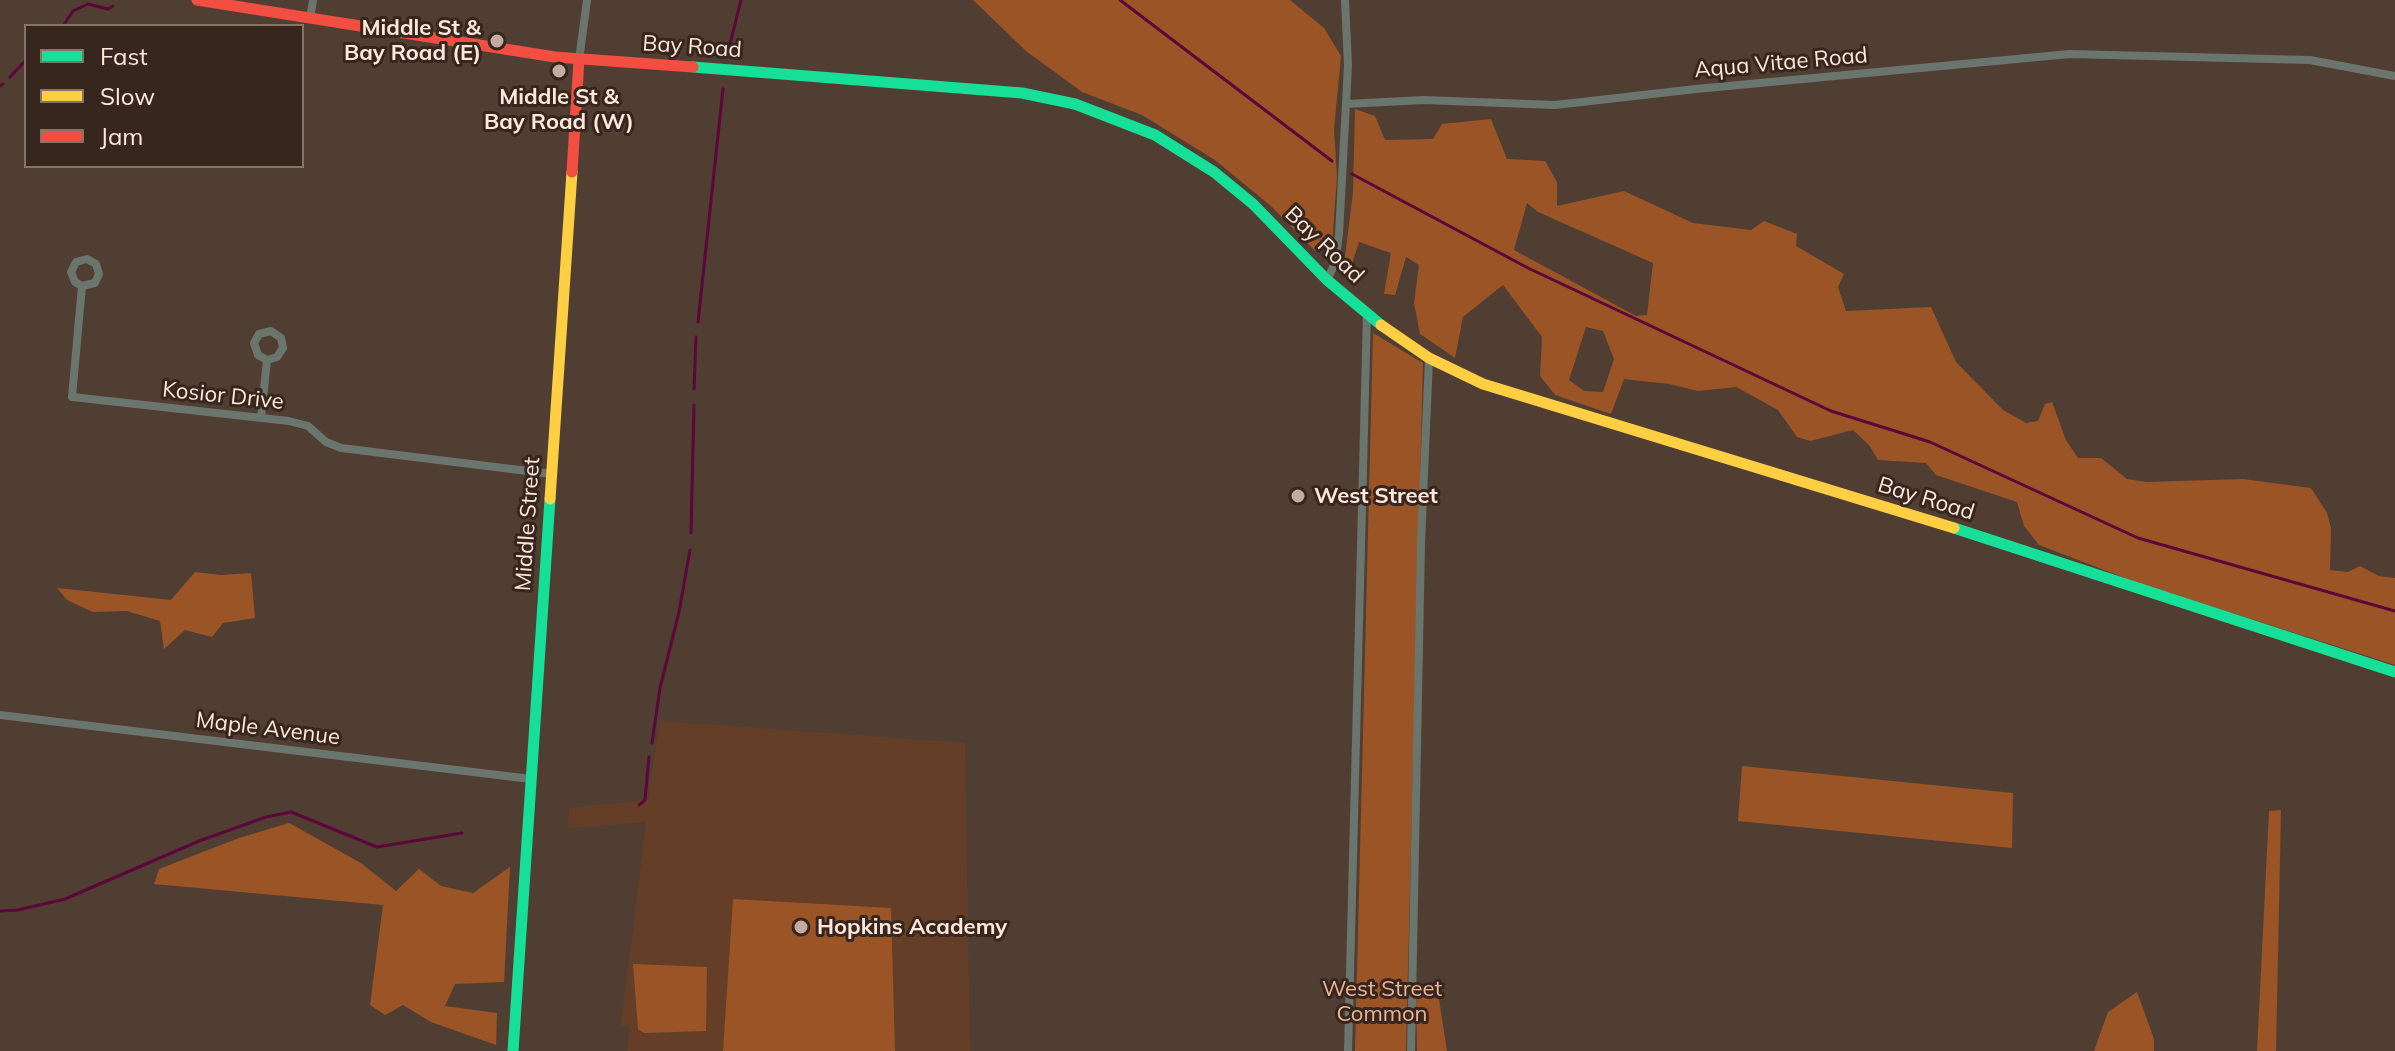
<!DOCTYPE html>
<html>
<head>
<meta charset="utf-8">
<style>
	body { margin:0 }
	#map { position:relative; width:2395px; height:1051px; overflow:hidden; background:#513e33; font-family:Mulish,sans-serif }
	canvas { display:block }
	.legend { position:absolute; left:24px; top:24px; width:280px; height:144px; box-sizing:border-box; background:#37261d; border:2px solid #877469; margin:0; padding:10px 14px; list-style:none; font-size:24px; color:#ffe8db }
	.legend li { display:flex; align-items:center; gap:16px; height:40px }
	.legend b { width:40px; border:2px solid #877469 }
</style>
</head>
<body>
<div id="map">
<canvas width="2395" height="1051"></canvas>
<ul class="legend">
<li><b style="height:10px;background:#16e098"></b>Fast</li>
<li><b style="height:10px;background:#ffcf43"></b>Slow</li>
<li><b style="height:10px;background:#f24e42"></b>Jam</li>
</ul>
</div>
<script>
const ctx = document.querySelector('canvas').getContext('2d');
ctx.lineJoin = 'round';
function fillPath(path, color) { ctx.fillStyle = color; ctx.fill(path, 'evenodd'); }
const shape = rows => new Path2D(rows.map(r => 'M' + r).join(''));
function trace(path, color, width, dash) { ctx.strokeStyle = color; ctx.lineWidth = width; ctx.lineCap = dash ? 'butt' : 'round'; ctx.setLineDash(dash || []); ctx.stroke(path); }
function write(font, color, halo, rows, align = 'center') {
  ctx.font = font + ' Mulish,sans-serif'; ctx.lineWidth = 6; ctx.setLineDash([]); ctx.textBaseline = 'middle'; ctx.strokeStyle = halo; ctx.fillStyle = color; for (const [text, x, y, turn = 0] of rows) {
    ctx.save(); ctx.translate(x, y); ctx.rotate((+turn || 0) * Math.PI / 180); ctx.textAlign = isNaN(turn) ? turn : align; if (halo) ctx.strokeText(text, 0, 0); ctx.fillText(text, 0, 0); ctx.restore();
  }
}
const built = shape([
	[660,721,965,743,970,1051,627,1051,630,1026,621,1025,646,822,568,828,569,808,648,800]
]);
const green = shape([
	[973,0,1290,0,1324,28,1341,56,1334,129,1337,176,1332,245,1315,251,1272,207,1215,160,1142,115,1082,92,1026,51],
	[1355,109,1375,116,1385,140,1433,139,1442,124,1491,119,1507,159,1545,161,1557,182,1557,206,1624,191,1693,223,1751,230,1764,221,1797,234,1796,246,1844,274,1838,287,1846,311,1931,307,1956,362,2003,410,2026,423,2038,421,2045,404,2052,402,2066,440,2078,458,2101,458,2127,479,2146,482,2243,479,2311,488,2327,513,2331,528,2330,570,2348,572,2360,566,2379,576,2395,578,2395,665,2138,583,2039,545,2024,526,2017,502,1936,475,1926,463,1878,460,1869,445,1853,430,1810,441,1797,437,1778,410,1736,387,1698,391,1669,384,1624,379,1611,414,1555,395,1540,376,1542,337,1503,285,1463,317,1455,358,1420,334,1414,303,1419,265,1406,257,1395,295,1384,294,1391,253,1359,242,1351,267,1344,265,1353,192],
	[1527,203,1538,212,1653,263,1647,315,1636,316,1514,250],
	[1586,327,1603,331,1614,359,1603,392,1584,391,1569,380],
	[1373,333,1423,363,1406,1051,1355,1051],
	[195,572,221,575,251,573,255,618,223,623,212,637,185,630,164,649,160,621,127,611,93,612,67,600,57,588,171,600],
	[1742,766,2013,793,2012,848,1738,821],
	[2281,810,2276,1051,2257,1051,2269,811],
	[289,823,361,863,396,891,419,869,441,886,473,893,510,867,504,982,455,984,445,1006,497,1013,496,1045,431,1022,403,1005,385,1015,370,1005,383,905,154,884,159,869,239,838],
	[733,899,891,908,895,1051,723,1051],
	[633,964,707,967,706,1031,644,1033,638,1029],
	[2137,992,2154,1039,2154,1051,2094,1051,2108,1012],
	[1416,994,1439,999,1447,1051,1417,1051]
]);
const stream = shape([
	[1120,0,1332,161],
	[63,26,73,11,88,4,108,9,113,6],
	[728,52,741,0],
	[10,77,26,60],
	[0,86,3,84],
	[1352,174,1528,268,1831,411,1930,442,2138,538,2395,611],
	[698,322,723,89],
	[694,389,696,337],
	[691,533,694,405],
	[652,743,660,688,679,612,690,550],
	[639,805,645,800,649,757],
	[0,911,18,910,65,899,199,841,266,817,291,812,377,847,462,833]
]);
const street = shape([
	[1345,0,1348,65,1346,104],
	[310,18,313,0],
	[579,60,587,0],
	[1327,280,1335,263,1339,234,1346,104,1424,100,1555,105,1696,89,2070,54,2310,60,2395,76],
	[82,286,75,282,71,272,76,262,87,259,96,264,99,274,95,283,82,286,72,397,289,421,308,426,326,442,341,448,552,474],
	[261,418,267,360,277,357,283,348,281,338,271,331,259,334,254,343,258,355,267,360],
	[0,715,531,779],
	[1348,1051,1367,313],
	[1411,1051,1421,544,1429,358]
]);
const fast = shape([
	[693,67,1022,93,1075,104,1155,135,1214,172,1253,204,1327,280,1381,325],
	[1954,528,2395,672],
	[513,1051,550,499]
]);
const slow = shape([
	[1381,325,1429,358,1483,384,1954,528],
	[550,499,572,172]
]);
const jam = shape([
	[197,0,555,57,693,67],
	[572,172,579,60]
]);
const markers = [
	[497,41,8,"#c2aca0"],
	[559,71,8,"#c2aca0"],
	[1298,496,8,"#c2aca0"],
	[801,927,8,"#c2aca0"]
];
const poiNames = [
	["Middle St &",481,28,"right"],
	["Bay Road (E)",481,53,"right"],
	["Middle St &",559,97,"center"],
	["Bay Road (W)",559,122,"center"],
	["West Street",1314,496],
	["Hopkins Academy",817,927]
];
const streetNames = [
	["Bay Road",692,47,4],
	["Aqua Vitae Road",1781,63,-5],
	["Bay Road",1324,245,44],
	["Kosior Drive",223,396,6],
	["Bay Road",1926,499,17],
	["Middle Street",528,524,-86],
	["Maple Avenue",268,729,7]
];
const parkNames = [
	["West Street",1382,989],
	["Common",1382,1014]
];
fillPath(built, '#653e27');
fillPath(green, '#9b5425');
trace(stream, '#5c063a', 3);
trace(street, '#6a756d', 8);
trace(fast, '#16e098', 11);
trace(slow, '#ffcf43', 11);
trace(jam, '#f24e42', 11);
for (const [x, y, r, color] of markers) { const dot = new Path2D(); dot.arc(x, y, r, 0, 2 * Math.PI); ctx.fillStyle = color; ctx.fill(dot); trace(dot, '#37261d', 3); }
write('bold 22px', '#ffe8db', '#37261d', poiNames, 'left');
write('22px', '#ffe8db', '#37261d', streetNames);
write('22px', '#ecb495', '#37261d', parkNames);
</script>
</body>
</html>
